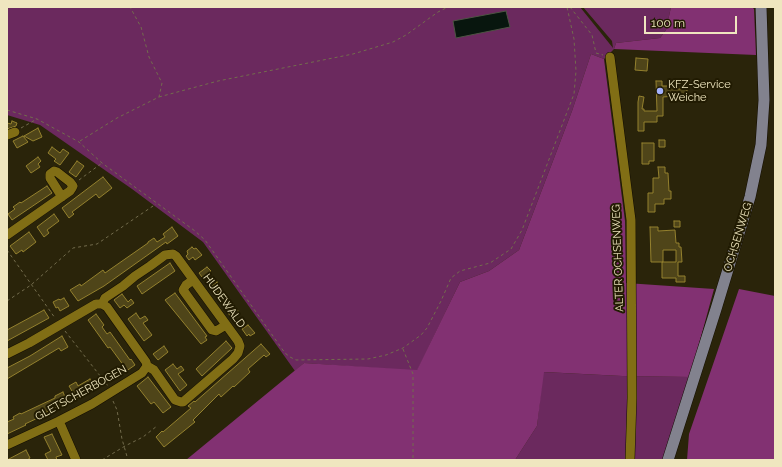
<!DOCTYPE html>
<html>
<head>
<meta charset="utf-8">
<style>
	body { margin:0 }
	#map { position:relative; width:782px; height:467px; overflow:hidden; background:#2a240a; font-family:Raleway,sans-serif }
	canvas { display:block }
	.frame { position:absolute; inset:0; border:8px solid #efe6bf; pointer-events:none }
	.scale { position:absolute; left:644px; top:16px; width:93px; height:18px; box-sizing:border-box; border:2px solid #efe6bf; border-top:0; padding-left:5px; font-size:12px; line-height:14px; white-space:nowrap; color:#efe6bf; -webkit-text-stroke:3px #211b02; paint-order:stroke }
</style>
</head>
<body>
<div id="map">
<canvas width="782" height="467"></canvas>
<div class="frame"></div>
<div class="scale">100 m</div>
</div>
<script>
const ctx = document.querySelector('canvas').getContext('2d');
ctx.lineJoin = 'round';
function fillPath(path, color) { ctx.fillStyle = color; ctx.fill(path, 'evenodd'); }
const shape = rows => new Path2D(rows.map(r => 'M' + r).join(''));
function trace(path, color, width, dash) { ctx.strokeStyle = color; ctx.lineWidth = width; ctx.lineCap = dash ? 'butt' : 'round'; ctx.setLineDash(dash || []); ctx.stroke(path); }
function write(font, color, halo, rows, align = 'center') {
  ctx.font = font + ' Raleway,sans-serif'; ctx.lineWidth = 4; ctx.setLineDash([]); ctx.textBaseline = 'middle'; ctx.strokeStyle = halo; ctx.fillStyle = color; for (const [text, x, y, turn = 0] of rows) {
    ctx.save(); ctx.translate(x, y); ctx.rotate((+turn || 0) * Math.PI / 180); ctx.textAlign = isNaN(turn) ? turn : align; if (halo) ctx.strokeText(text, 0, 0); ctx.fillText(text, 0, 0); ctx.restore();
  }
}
const green = shape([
	[7,7,580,7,613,48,612,41,583,7,671,7,666,30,660,38,616,43,614,49,604,59,591,54,572,111,519,250,489,271,460,282,417,371,304,363,295,371,203,242,132,189,40,125,7,115],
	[543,372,622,376,690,377,664,460,515,460,537,426]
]);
const forest = shape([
	[671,7,752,7,754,9,756,55,614,49,616,43,660,38,666,30],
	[591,54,604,59,625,221,626,283,714,289,690,377,622,376,544,372,537,426,515,460,186,460,304,363,417,370,460,282,489,271,519,250,572,111],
	[739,289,775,296,775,460,687,460,689,434]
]);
const water = shape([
	[506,11,510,27,456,38,453,21,506,11]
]);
const building = shape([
	[636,58,648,59,647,71,635,70,636,58],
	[656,81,662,81,662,86,675,86,675,89,687,89,687,95,663,97,663,116,657,116,657,122,644,122,644,131,638,131,638,102,639,96,644,97,642,109,644,109,644,111,657,111,656,81],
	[12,121,17,123,16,126,7,129,7,123,11,124,12,121],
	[38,128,42,137,33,141,24,136,38,128],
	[23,136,28,142,17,148,13,141,23,136],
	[659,140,665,140,665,147,659,147,659,140],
	[642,143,654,143,654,161,649,161,649,164,642,164,642,143],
	[52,147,60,153,63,149,69,153,60,165,54,161,56,159,48,153,52,147],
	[38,157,41,161,38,164,40,167,31,173,26,166,38,157],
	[77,161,84,166,76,177,69,172,77,161],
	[658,167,665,167,665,173,668,173,669,191,671,191,671,199,664,199,664,204,655,204,655,212,648,212,648,193,653,193,653,178,659,178,658,167],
	[103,177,112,188,99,198,96,194,72,212,74,214,69,218,62,208,103,177],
	[47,186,52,193,12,220,8,214,15,209,13,207,20,202,21,203,47,186],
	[54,214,59,221,47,230,49,233,44,237,37,227,54,214],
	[674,221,680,221,680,227,674,227,674,221],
	[172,227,178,236,167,244,166,242,104,286,78,301,70,290,80,284,81,286,103,270,105,273,148,243,148,242,154,238,157,242,165,237,163,234,172,227],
	[650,227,658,227,658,231,675,230,676,243,679,243,679,247,681,247,682,262,678,262,678,276,685,276,685,282,676,282,676,278,662,278,662,262,676,262,676,250,663,250,663,262,651,262,650,227],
	[29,232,36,242,23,252,22,250,16,254,10,246,29,232],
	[192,247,194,249,196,248,202,255,195,260,193,257,189,260,186,256,188,254,187,251,192,247],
	[170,263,175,271,142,294,137,286,170,263],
	[207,267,211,271,202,277,199,273,207,267],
	[217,282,222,289,215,295,210,288,217,282],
	[175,293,207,336,205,337,207,340,201,344,165,300,175,293],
	[122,294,128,302,131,299,134,303,127,308,124,305,120,308,114,300,122,294],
	[64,298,69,306,60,311,58,307,56,308,53,302,59,299,60,300,64,298],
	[233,305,239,312,231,317,226,310,233,305],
	[44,310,49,318,7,341,7,330,44,310],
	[136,313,140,319,145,316,148,320,143,323,152,335,144,341,128,319,136,313],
	[96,314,104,325,102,327,107,334,110,332,130,360,131,359,135,365,125,372,121,366,123,365,121,362,110,347,108,348,88,320,96,314],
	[248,325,255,333,250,336,249,334,247,336,242,329,248,325],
	[62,336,68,347,61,351,59,348,7,379,7,368,30,356,62,336],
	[226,341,232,348,202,376,196,369,226,341],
	[261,344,270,354,266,357,264,355,248,369,250,372,234,387,233,386,221,397,219,394,193,420,195,422,164,447,156,437,162,431,163,432,191,408,188,406,194,401,195,402,261,344],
	[164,346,168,352,158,360,153,354,164,346],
	[173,364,177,369,181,366,184,370,178,374,187,385,180,391,165,370,173,364],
	[148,377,171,407,163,413,154,402,151,404,137,386,148,377],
	[90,379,94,388,76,398,69,386,76,382,78,386,90,379],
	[63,392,67,402,39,416,40,417,25,424,26,425,7,434,7,422,14,419,13,417,20,413,21,414,55,398,55,396,63,392],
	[52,434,62,455,56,457,57,460,48,460,45,454,51,451,44,437,52,434],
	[26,450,30,458,27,460,7,460,26,450]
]);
const path = shape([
	[570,7,592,35,596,53,603,55],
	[159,97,218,81,353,54,393,42,406,35,438,12,448,7],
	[7,110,37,119,79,142,102,163,195,231,205,240,285,353,290,357,296,360,368,359,386,355,403,348,421,335,427,328,441,301,451,278,460,271,490,263,511,249,522,230,574,94,576,71,574,39,567,7],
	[21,128,37,119],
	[80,141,117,118,159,97,162,83,149,57,141,27,130,7],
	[79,180,102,163],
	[7,250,55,318],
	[7,301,31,285,73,248,97,244,156,204],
	[65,331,108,386],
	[403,349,413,374,413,460],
	[113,401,117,410,122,439,128,460],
	[102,460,125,446,143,437,157,426]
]);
const minor = shape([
	[610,57,631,220,632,398,630,460],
	[7,135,15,132],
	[7,235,70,191,72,188,73,186,70,182,57,172,54,171,50,174,50,178,62,197],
	[193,280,186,285,183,290,212,330,216,331,226,325],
	[102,304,105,298,123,286,135,276,150,266,165,255,173,254,176,256,238,341,240,346,238,353,233,359,183,402,181,402,175,400,154,370,147,366],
	[7,354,29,343,96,304,102,304,107,307,146,362,147,366,142,373,92,404,59,421,7,445],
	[59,421,76,460]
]);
const major = shape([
	[668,460,716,309,750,197,761,145,764,100,761,7]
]);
const markers = [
	[660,91,4,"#a4b2fc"]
];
const poiNames = [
	["KFZ-Service",668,85],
	["Weiche",668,98]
];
const streetNames = [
	["OCHSENWEG",738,237,-73],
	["ALTER OCHSENWEG",618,258,-92],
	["HUDEWALD",224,301,54],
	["GLETSCHERBOGEN",81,393,-29]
];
fillPath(green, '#6b295e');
fillPath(forest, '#823172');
fillPath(water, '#08160e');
trace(water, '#4d5443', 1);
fillPath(building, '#4f4519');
trace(building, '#94812e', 1);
trace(minor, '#130d00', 10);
trace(major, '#130d00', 12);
trace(path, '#736c4d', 1, [3, 3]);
trace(minor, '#816e15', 9);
trace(major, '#82828e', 11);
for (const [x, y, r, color] of markers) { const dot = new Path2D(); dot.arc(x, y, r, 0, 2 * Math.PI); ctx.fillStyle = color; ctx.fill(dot); trace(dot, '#211b02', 1.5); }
write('11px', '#efe6bf', '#211b02', poiNames, 'left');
write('11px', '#efe6bf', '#211b02', streetNames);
</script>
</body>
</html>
